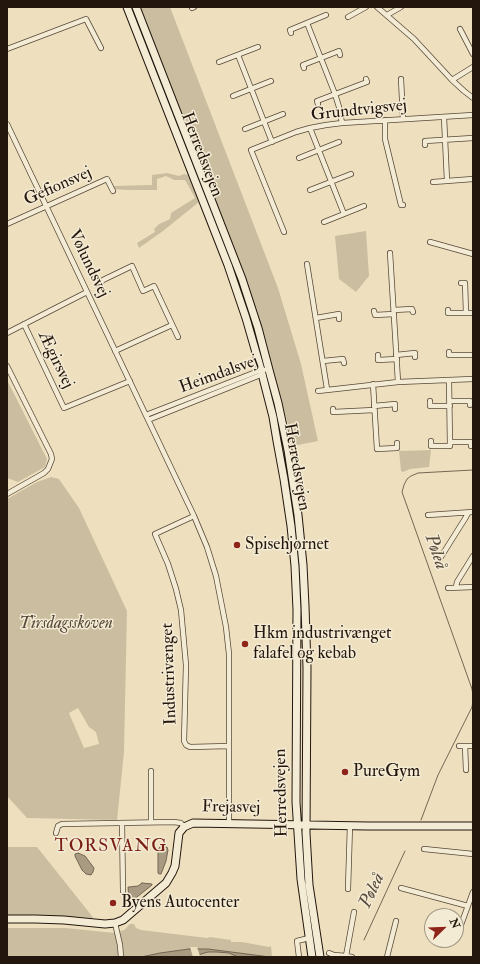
<!DOCTYPE html>
<html>
<head>
<meta charset="utf-8">
<style>
	body { margin:0 }
	#map { position:relative; width:480px; height:964px; overflow:hidden; background:#eee0be; font-family:"IM FELL Double Pica",serif }
	canvas { display:block }
	.frame { position:absolute; inset:0; border:8px solid #23160d; pointer-events:none }
	.north { position:absolute; left:424px; top:908px; width:40px; height:40px; box-sizing:border-box; background:#f4ebd5; border:1px solid #a09685; border-radius:50%; rotate:67deg; font-size:11px; font-weight:700; line-height:16px; text-align:center; color:#23160d }
	.north::after { content:''; display:block; margin:auto; width:14px; height:18px; background:#8f2418; clip-path:polygon(50% 0,100% 100%,50% 72%,0 100%) }
</style>
</head>
<body>
<div id="map">
<canvas width="480" height="964"></canvas>
<div class="frame"></div>
<div class="north">N</div>
</div>
<script>
const ctx = document.querySelector('canvas').getContext('2d');
ctx.lineJoin = 'round';
function fillPath(path, color) { ctx.fillStyle = color; ctx.fill(path, 'evenodd'); }
const shape = rows => new Path2D(rows.map(r => 'M' + r).join(''));
function trace(path, color, width, dash) { ctx.strokeStyle = color; ctx.lineWidth = width; ctx.lineCap = dash ? 'butt' : 'round'; ctx.setLineDash(dash || []); ctx.stroke(path); }
function write(font, color, halo, rows, align = 'center') {
  ctx.font = font + ' "IM FELL Double Pica",serif'; ctx.lineWidth = 3; ctx.setLineDash([]); ctx.textBaseline = 'middle'; ctx.strokeStyle = halo; ctx.fillStyle = color; for (const [text, x, y, turn = 0] of rows) {
    ctx.save(); ctx.translate(x, y); ctx.rotate((+turn || 0) * Math.PI / 180); ctx.textAlign = isNaN(turn) ? turn : align; if (halo) ctx.strokeText(text, 0, 0); ctx.fillText(text, 0, 0); ctx.restore();
  }
}
const green = shape([
	[139,7,170,7,278,288,301,364,318,441,293,446,287,421,261,325,245,275],
	[167,173,179,176,184,174,188,175,199,202,163,231,139,248,137,243,155,232,154,229,159,224,170,219,171,213,195,198,185,180,174,180,166,176,157,179,157,190,126,190,114,189,113,186,152,185,152,175],
	[366,231,369,276,356,292,339,279,335,236],
	[7,380,47,459,45,467,18,482,7,478],
	[431,450,429,467,410,469,403,472,401,471,399,451],
	[51,477,59,479,79,508,127,611,124,752,117,820,27,818,7,796,7,499,37,482],
	[78,708,89,727,96,732,99,744,84,748,69,713],
	[7,847,37,847,92,916,93,918,37,916,7,917],
	[130,924,134,924,136,928,141,930,207,938,210,937,231,940,231,942,242,942,269,947,271,946,272,957,124,957,120,931,124,930],
	[7,928,66,928,115,933,119,957,7,957]
]);
const water = shape([
	[160,847,167,847,168,850,166,861,161,874,159,874,158,873,158,850,159,848,160,847],
	[78,853,85,856,94,868,93,872,91,875,86,874,82,870,75,856,75,854,78,853],
	[142,883,152,884,152,885,132,901,129,901,128,887,129,887,138,886,142,883],
	[189,949,208,949,270,957,238,957,229,953,217,952,208,952,201,954,194,957,141,957,160,953,189,949]
]);
const pier = shape([
	[190,947,197,947,200,956,198,957,193,957]
]);
const stream = shape([
	[473,470,418,473,411,476,407,479,404,485,402,492,472,689,473,696],
	[421,820,438,775,472,707,473,700],
	[364,940,405,851]
]);
const street = shape([
	[377,7,414,39,452,80,464,91,473,98],
	[192,8,194,7],
	[387,15,401,7],
	[348,17,366,7],
	[307,23,335,94,339,107,342,123],
	[460,29,473,54],
	[291,33,290,30,326,15],
	[7,49,86,19,101,48],
	[238,55,272,142],
	[219,62,258,47],
	[304,68,303,65,339,51,340,55],
	[401,79,403,119],
	[452,80,473,67],
	[233,96,271,81],
	[318,104,317,101,367,82,366,79],
	[444,117,447,181],
	[385,120,385,139,401,205,403,205],
	[7,124,194,516,207,547,216,576,226,627,229,654,229,823],
	[310,128,344,214],
	[245,129,283,114],
	[425,145,425,141,473,138],
	[299,158,339,142],
	[433,182,473,179],
	[310,190,351,174],
	[324,222,364,206],
	[7,224,107,179,113,191],
	[284,232,251,150,296,132,310,128,326,125,342,123,473,115],
	[430,242,473,254],
	[390,253,398,382],
	[307,264,327,389],
	[461,283,465,283,466,313],
	[99,285,103,280,132,266,143,291,154,286,178,337],
	[394,310,412,309,413,312],
	[448,310,448,313,473,313],
	[374,311,375,315,394,314],
	[316,318,339,314,339,319],
	[24,324,64,408,130,381],
	[7,333,87,292],
	[115,351,172,325],
	[449,352,449,355,473,355],
	[378,355,378,360,397,359],
	[396,355,415,353,415,357],
	[323,361,343,359,344,363],
	[7,366,51,454,52,459,48,469,44,473,7,494],
	[373,384,377,449,397,448,397,443],
	[318,391,398,382,473,379],
	[430,401,430,406,450,406],
	[450,401,470,401,470,405],
	[374,406,395,404,395,409],
	[333,409,333,412,374,410],
	[146,415,261,370,264,370],
	[148,420,263,374],
	[431,441,431,446,450,446,449,380],
	[450,442,471,442,471,446],
	[428,515,473,512],
	[194,516,155,534,168,564,176,589,181,610,186,665,184,741,186,745,190,747,229,746],
	[439,560,466,517,468,513],
	[456,587,457,582,473,556],
	[448,588,473,587],
	[459,746,473,746],
	[465,746,466,770],
	[151,771,151,822],
	[122,823,123,891],
	[56,833,58,826,62,824,174,822,181,823,184,827],
	[424,849,473,854],
	[401,888,468,906],
	[348,889,350,825],
	[115,923,120,945,121,957],
	[458,933,473,892],
	[329,953,334,955,346,956,352,957],
	[346,956,354,912],
	[299,957,297,941,309,938],
	[387,957,396,921]
]);
const secondary = shape([
	[127,7,228,265,246,318,261,370,273,417,277,441,284,479,291,526,295,566,297,610,296,802,301,879,312,957],
	[136,7,242,279,258,328,269,370,278,403,288,450,298,515,303,565,305,606,307,668,306,833,309,885,320,957],
	[7,919,35,919,64,920,105,924,115,923,123,920,166,883,172,873,175,866,179,833,184,827,193,823,368,826,473,826]
]);
const markers = [
	[237,545,4,"#8f2418"],
	[245,644,4,"#8f2418"],
	[345,772,4,"#8f2418"],
	[113,903,4,"#8f2418"]
];
const streetNames = [
	["Grundtvigsvej",359,111,-6],
	["Herredsvejen",201,155,69],
	["Gefionsvej",58,187,-24],
	["Vølundsvej",88,264,64],
	["Ægirsvej",55,360,64],
	["Heimdalsvej",219,375,-20],
	["Herredsvejen",296,467,80],
	["Industrivænget",170,674,-92],
	["Herredsvejen",282,793,-91],
	["Frejasvej",231,808,1]
];
const poiNames = [
	["Spisehjørnet",245,545],
	["Hkm industrivænget",253,634],
	["falafel og kebab",253,654],
	["PureGym",353,772],
	["Byens Autocenter",121,903]
];
const parkNames = [
	["Tirsdagsskoven",66,624]
];
const waterNames = [
	["Pøleå",435,552,71],
	["Pøleå",373,891,-65]
];
const neighbourhoodNames = [
	["TORSVANG",111,847]
];
fillPath(green, '#cbbea0');
fillPath(water, '#a99b82');
trace(water, '#736653', 1);
fillPath(pier, '#eee0be');
trace(stream, '#736653', 1);
trace(street, '#564839', 6);
trace(secondary, '#23160d', 9);
trace(street, '#f4ebd5', 4.5);
trace(secondary, '#f4ebd5', 7);
for (const [x, y, r, color] of markers) { const dot = new Path2D(); dot.arc(x, y, r, 0, 2 * Math.PI); ctx.fillStyle = color; ctx.fill(dot); trace(dot, '#f4ebd5', 1.5); }
write('17px', '#23160d', '#f4ebd5', streetNames);
write('17px', '#23160d', '#f4ebd5', poiNames, 'left');
write('italic 17px', '#554839', '#f4ebd5', parkNames);
write('italic 18px', '#594b3c', '#f4ebd5', waterNames);
ctx.letterSpacing = '1px';
write('18px', '#7a1f14', '#f4ebd5', neighbourhoodNames);
ctx.letterSpacing = '0px';
</script>
</body>
</html>
